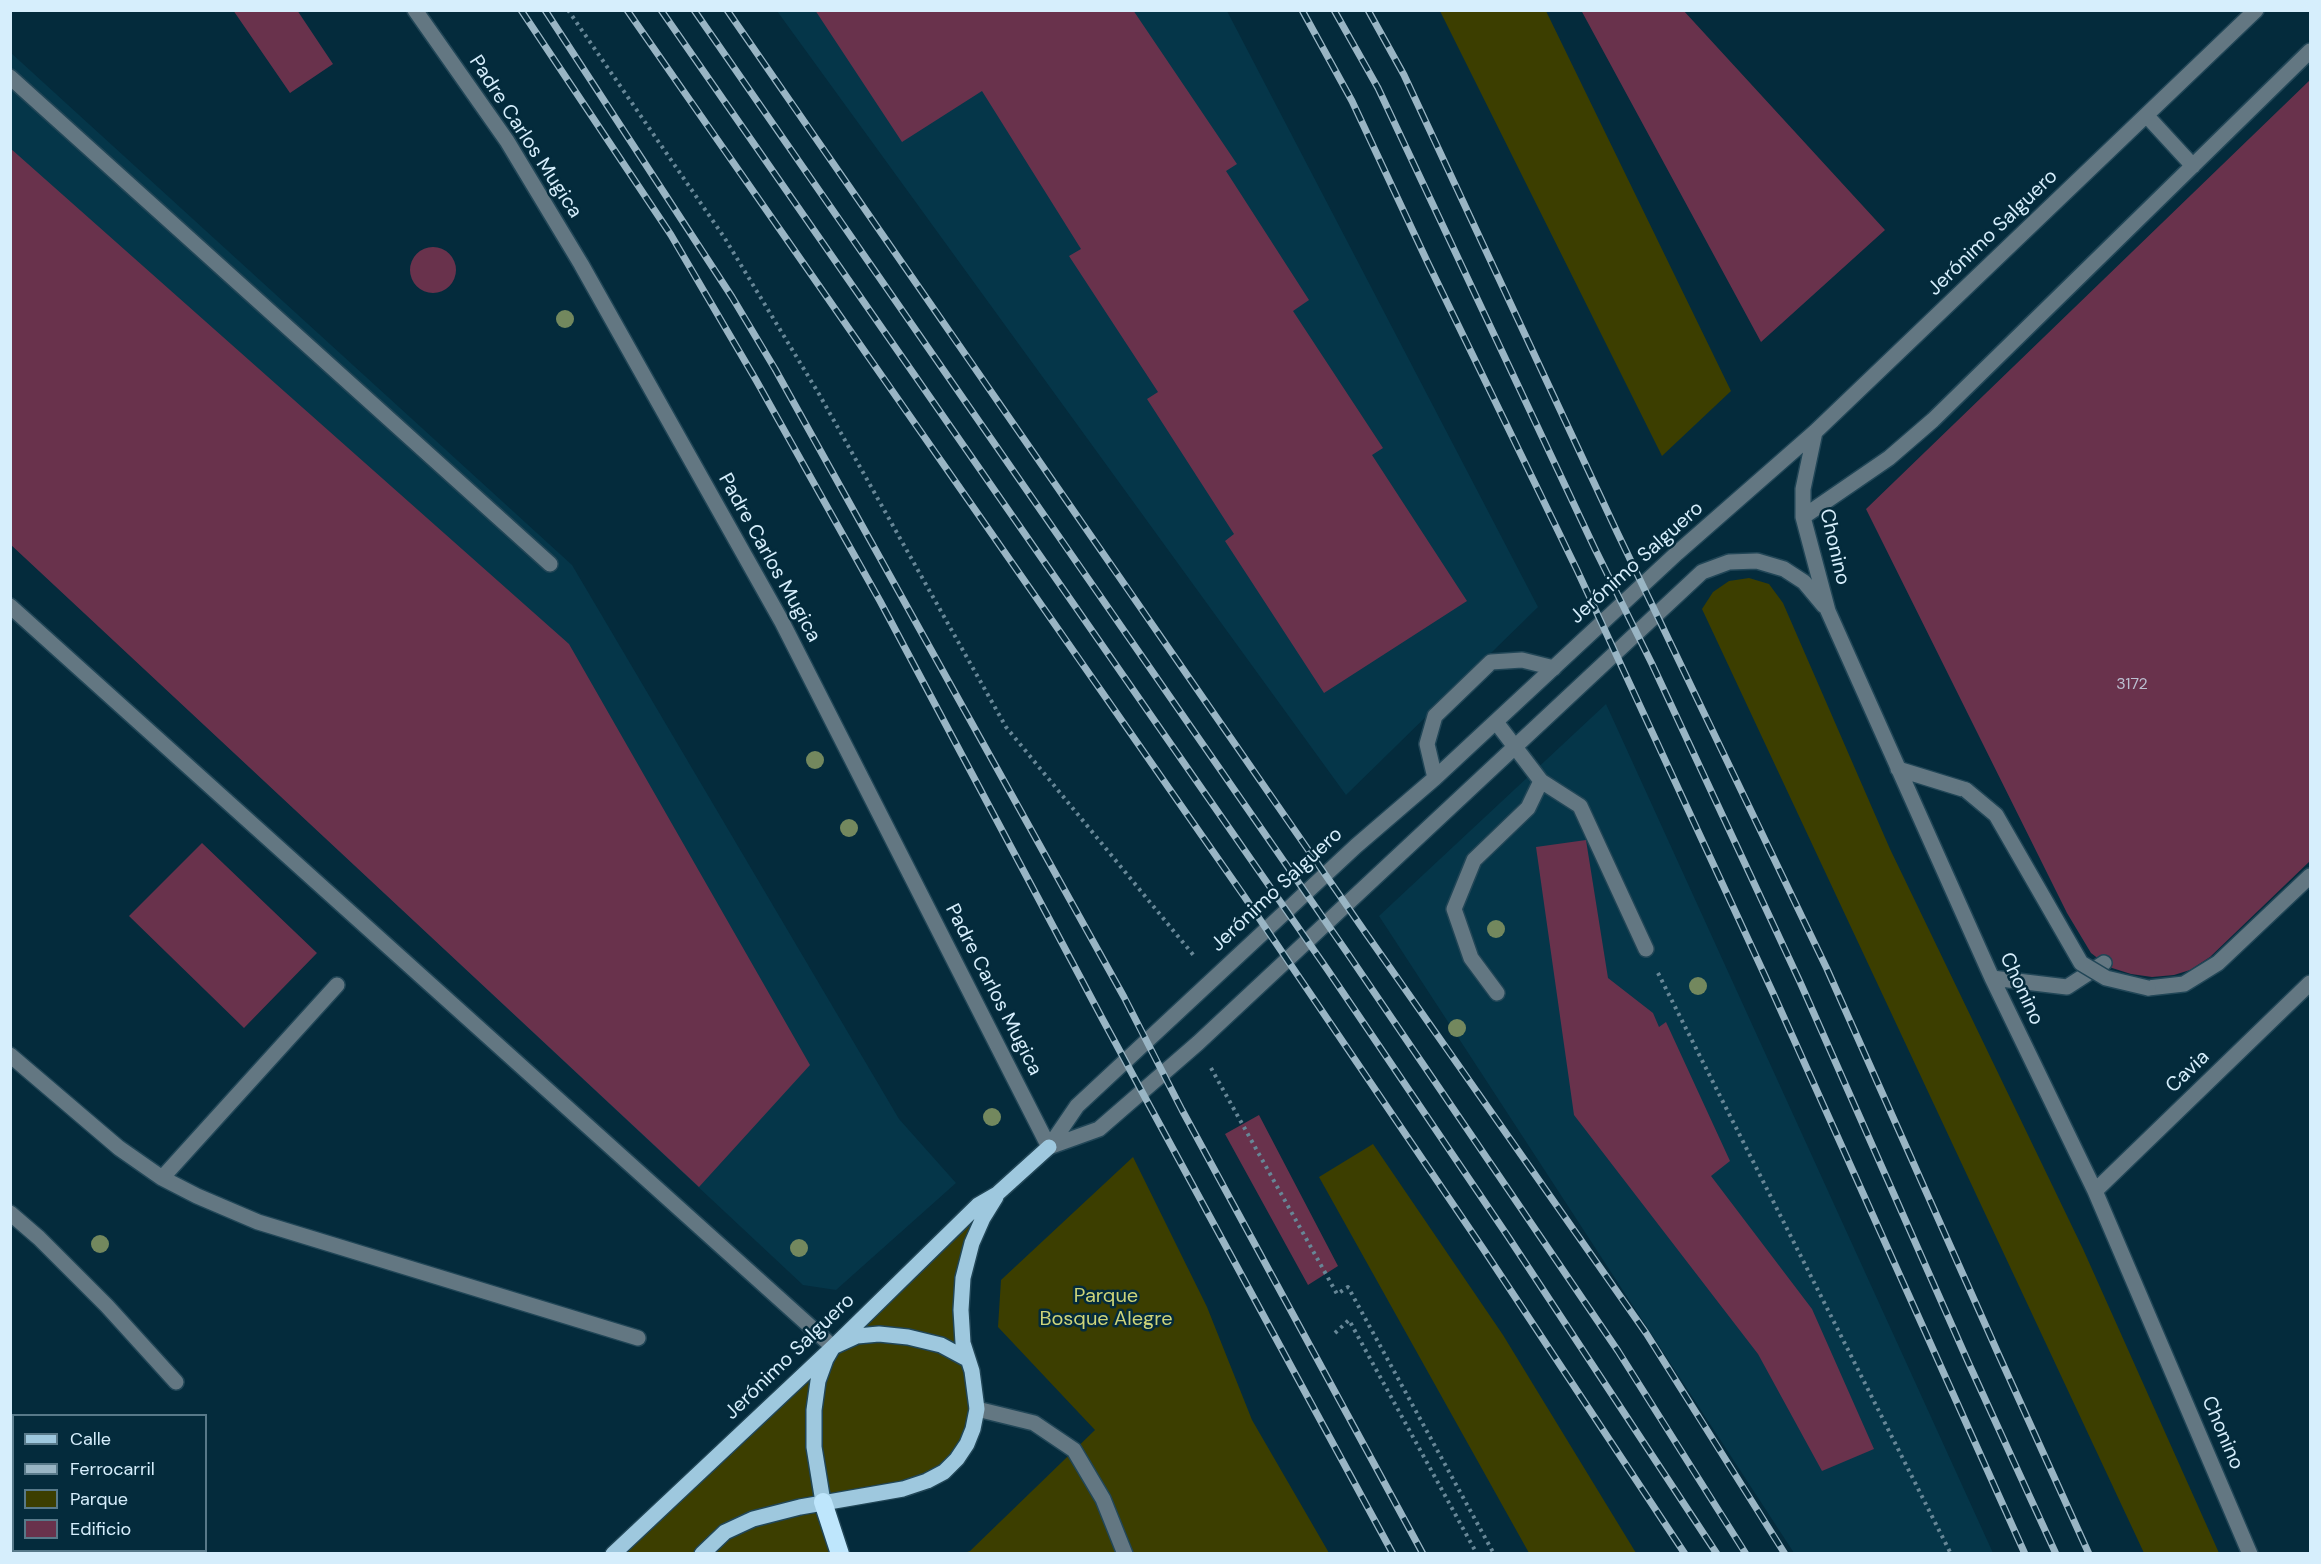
<!DOCTYPE html>
<html>
<head>
<meta charset="utf-8">
<style>
	body { margin:0 }
	#map { position:relative; width:2321px; height:1564px; overflow:hidden; background:#042b3c; font-family:"DM Sans",sans-serif }
	canvas { display:block }
	.frame { position:absolute; inset:0; border:12px solid #d6eefc; pointer-events:none }
	.legend { position:absolute; left:12px; top:1414px; width:195px; height:138px; box-sizing:border-box; background:#042b3c; border:2px solid #587989; margin:0; padding:8px 10px; list-style:none; font-size:18px; color:#d6eefc }
	.legend li { display:flex; align-items:center; gap:12px; height:30px }
	.legend b { width:30px; border:2px solid #587989 }
</style>
</head>
<body>
<div id="map">
<canvas width="2321" height="1564"></canvas>
<div class="frame"></div>
<ul class="legend">
<li><b style="height:8px;background:#9ec8de"></b>Calle</li>
<li><b style="height:8px;background:#99b5c4"></b>Ferrocarril</li>
<li><b style="height:16px;background:#3c3e00"></b>Parque</li>
<li><b style="height:16px;background:#69324c"></b>Edificio</li>
</ul>
</div>
<script>
const ctx = document.querySelector('canvas').getContext('2d');
ctx.lineJoin = 'round';
function fillPath(path, color) { ctx.fillStyle = color; ctx.fill(path, 'evenodd'); }
const shape = rows => new Path2D(rows.map(r => 'M' + r).join(''));
function trace(path, color, width, dash) { ctx.strokeStyle = color; ctx.lineWidth = width; ctx.lineCap = dash ? 'butt' : 'round'; ctx.setLineDash(dash || []); ctx.stroke(path); }
function write(font, color, halo, rows, align = 'center') {
  ctx.font = font + ' "DM Sans",sans-serif'; ctx.lineWidth = 5; ctx.setLineDash([]); ctx.textBaseline = 'middle'; ctx.strokeStyle = halo; ctx.fillStyle = color; for (const [text, x, y, turn = 0] of rows) {
    ctx.save(); ctx.translate(x, y); ctx.rotate((+turn || 0) * Math.PI / 180); ctx.textAlign = isNaN(turn) ? turn : align; if (halo) ctx.strokeText(text, 0, 0); ctx.fillText(text, 0, 0); ctx.restore();
  }
}
const built = shape([
	[777,11,1227,11,1538,607,1346,795],
	[10,52,572,565,899,1119,956,1183,836,1290,803,1285,11,544],
	[1606,704,1993,1553,1794,1553,1379,916]
]);
const green = shape([
	[1440,11,1546,11,1731,391,1662,456],
	[1749,578,1769,584,1783,603,1890,849,2083,1249,2219,1553,2144,1553,1702,609,1713,592,1729,581],
	[1373,1144,1503,1335,1636,1553,1529,1553,1319,1177],
	[1133,1157,1207,1307,1252,1420,1329,1553,961,1554,970,1551,1095,1430,998,1327,1001,1280],
	[978,1205,963,1278,977,1409,944,1472,824,1502,840,1553,613,1554]
]);
const building = shape([
	[233,10,297,10,333,64,290,93],
	[815,10,1133,10,1237,164,1226,171,1309,300,1293,311,1383,448,1372,455,1467,601,1324,693,1225,541,1234,534,1147,399,1158,392,1069,256,1081,249,982,91,902,142],
	[1581,10,1683,10,1885,230,1761,342],
	[2310,80,2310,861,2210,957,2190,970,2174,975,2152,977,2131,974,2109,967,2091,953,2067,913,1866,509],
	[10,148,569,644,810,1065,699,1187,10,544],
	'410 270a23 23 0 1 1 46 0a23 23 0 1 1-46 0Z',
	[1586,840,1608,978,1653,1013,1659,1027,1666,1022,1730,1161,1711,1176,1812,1309,1874,1449,1822,1471,1758,1354,1574,1115,1536,847],
	[202,843,317,953,244,1028,129,916],
	[1259,1115,1338,1266,1308,1285,1225,1134]
]);
const path = shape([
	[568,10,724,237,819,394,1006,727,1195,957],
	[1658,973,1951,1554],
	[1211,1068,1337,1294,1348,1287,1494,1554],
	[1335,1333,1349,1320,1477,1554]
]);
const minor = shape([
	[415,10,507,141,581,264,782,622,1049,1147],
	[10,77,550,564],
	[2147,116,2193,166],
	[1815,432,1803,489,1803,517,1828,611,1992,978,2095,1191,2250,1554],
	[1803,517,1889,458,1933,420,2310,51],
	[10,606,833,1347],
	[1496,722,1541,781,1580,806,1646,949],
	[1898,769,1966,790],
	[1435,778,1427,744,1435,716,1491,662,1522,660,1554,668],
	[1992,978,2067,987,2104,963],
	[2148,988,2184,984,2218,963,2310,876],
	[1497,993,1471,958,1454,909,1474,860,1528,808,1541,781],
	[10,1055,119,1148,162,1178,197,1196,258,1222,638,1338],
	[1049,1147,1077,1106,1356,846,1435,778,1677,553,1815,432,2256,10],
	[1049,1147,1099,1129,1198,1043,1702,572,1729,562,1757,561,1784,569,1804,582,1824,606],
	[162,1178,337,985],
	[2095,1191,2310,983],
	[10,1213,39,1238,107,1306,176,1382],
	[977,1409,1034,1423,1074,1450,1103,1499,1125,1554]
]);
const major = shape([
	[823,1502,814,1447,814,1410,818,1381,826,1359,833,1347,857,1336,879,1334,908,1337,941,1345,967,1359],
	[613,1554,833,1347,978,1205,997,1194,1049,1147],
	[702,1554,725,1532,753,1519,800,1507,903,1489,927,1481,944,1472,957,1459,967,1444,973,1429,977,1409,972,1371,963,1343,961,1310,963,1278,972,1243,983,1218,996,1197]
]);
const highway = shape([
	[823,1502,840,1554]
]);
const rail = shape([
	[521,10,671,235,756,380,880,601,1103,1020,1393,1554],
	[545,10,732,297,775,369,1124,997,1182,1110,1423,1554],
	[627,10,1244,896,1484,1250,1685,1554],
	[661,10,1327,969,1507,1235,1717,1554],
	[694,10,1346,951,1618,1351,1746,1554],
	[727,10,1365,932,1646,1333,1785,1554],
	[1302,10,1352,101,1427,261,1577,570,1773,993,2025,1554],
	[1334,10,1378,88,1595,549,1652,664,1800,982,1969,1364,2056,1554],
	[1368,10,1404,75,1617,532,1827,969,1997,1351,2089,1554]
]);
const minorBridge = shape([
	[1966,790,1996,815,2081,963,2106,978,2148,988]
]);
const trees = [
	[565,319],
	[815,760],
	[849,828],
	[1496,929],
	[1698,986],
	[1457,1028],
	[992,1117],
	[100,1244],
	[799,1248]
];
const numberNames = [
	["3172",2132,685]
];
const streetNames = [
	["Padre Carlos Mugica",525,137,57],
	["Jerónimo Salguero",1993,233,-44],
	["Chonino",1834,547,77],
	["Padre Carlos Mugica",769,558,61],
	["Jerónimo Salguero",1637,563,-42],
	["Jerónimo Salguero",1277,890,-43],
	["Chonino",2021,989,65],
	["Padre Carlos Mugica",993,990,63],
	["Cavia",2188,1072,-44],
	["Jerónimo Salguero",790,1357,-44],
	["Chonino",2222,1433,67]
];
const parkNames = [
	["Parque",1106,1297],
	["Bosque Alegre",1106,1320]
];
fillPath(built, '#053649');
fillPath(green, '#3c3e00');
fillPath(building, '#69324c');
trace(minor, '#214657', 18);
trace(major, '#214657', 18);
trace(highway, '#214657', 21);
trace(path, '#678797', 4, [3, 4.5]);
trace(minor, '#637782', 15);
trace(major, '#9ec8de', 15);
trace(highway, '#bee6fc', 18);
trace(rail, '#99b5c4', 7);
trace(rail, '#042b3c', 4.5, [14]);
trace(minorBridge, '#214657', 18, []);
trace(minorBridge, '#637782', 15);
ctx.fillStyle = '#73885e';
for (const [x, y] of trees) { ctx.beginPath(); ctx.arc(x, y, 9, 0, 2 * Math.PI); ctx.fill(); }
write('16px', '#bbbfd0', null, numberNames);
write('20px', '#d6eefc', '#042b3c', streetNames);
write('20px', '#ced479', '#042b3c', parkNames);
</script>
</body>
</html>
